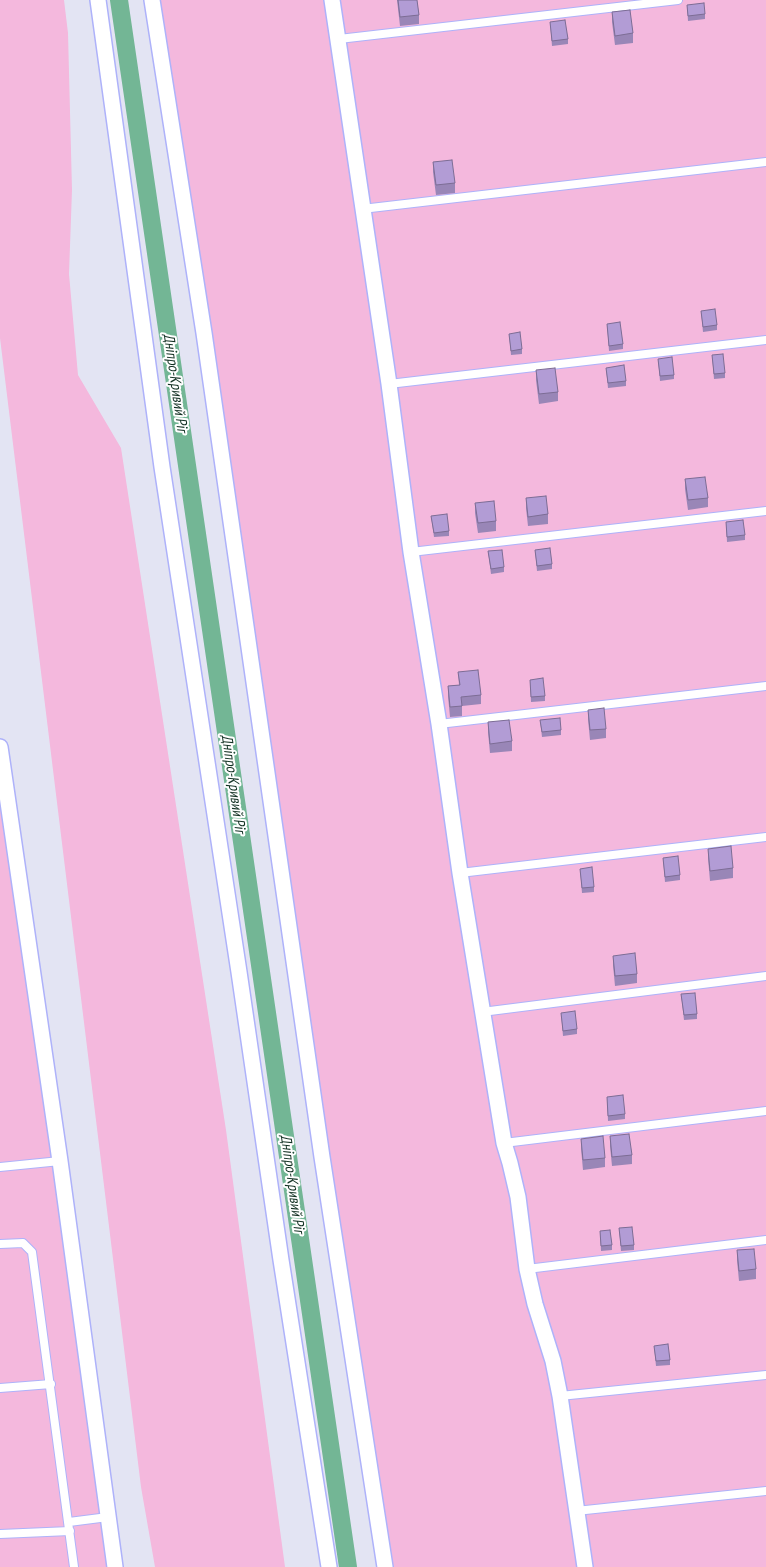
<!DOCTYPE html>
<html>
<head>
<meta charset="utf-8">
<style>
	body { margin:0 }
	canvas { display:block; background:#e3e4f3 }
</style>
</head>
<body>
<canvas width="766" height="1567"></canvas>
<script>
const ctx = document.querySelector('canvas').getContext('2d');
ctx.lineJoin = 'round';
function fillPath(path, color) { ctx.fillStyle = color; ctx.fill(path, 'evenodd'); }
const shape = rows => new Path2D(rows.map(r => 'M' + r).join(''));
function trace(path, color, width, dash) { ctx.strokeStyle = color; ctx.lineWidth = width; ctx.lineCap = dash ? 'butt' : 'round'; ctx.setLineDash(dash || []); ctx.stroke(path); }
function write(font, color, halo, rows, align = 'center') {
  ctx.font = font + ' "PT Sans Narrow",sans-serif'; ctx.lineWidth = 4; ctx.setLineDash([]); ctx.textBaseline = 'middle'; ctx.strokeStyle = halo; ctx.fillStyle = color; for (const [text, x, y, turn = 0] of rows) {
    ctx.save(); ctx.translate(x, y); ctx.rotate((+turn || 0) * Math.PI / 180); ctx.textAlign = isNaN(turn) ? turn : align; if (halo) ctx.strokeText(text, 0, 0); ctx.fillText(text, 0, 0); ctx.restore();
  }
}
const green = shape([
	[0,0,64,0,68,33,72,190,69,274,78,375,121,448,226,1130,285,1567,155,1567,141,1487,0,338],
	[152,0,766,0,766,1567,385,1567],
	[0,747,115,1567,0,1567]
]);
const canal = shape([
	[119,0,348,1567]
]);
const service = shape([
	[339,39,678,0],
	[362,209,766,162],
	[389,384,766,340],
	[411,552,766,511],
	[439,724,766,686],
	[460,873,766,837],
	[482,1012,766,976],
	[504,1143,766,1111],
	[0,1167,60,1161],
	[0,1244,23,1243,32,1252,74,1567],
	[527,1269,766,1240],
	[0,1388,51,1384],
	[560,1396,766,1375],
	[576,1511,766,1491],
	[69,1522,108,1517],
	[0,1534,70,1531]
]);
const minor = shape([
	[98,0,162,467,239,972,281,1260,329,1567],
	[152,0,204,333,322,1157,385,1567],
	[332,0,389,384,411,552,439,724,460,873,504,1143,510,1163,518,1197,527,1269,535,1304,553,1361,560,1396,585,1567],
	[0,747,60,1161,115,1567]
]);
const wall = shape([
	[397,0,417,0,419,15,419,24,400,26],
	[687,5,705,14,705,19,688,21],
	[612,12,633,33,633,43,615,45,612,22],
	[550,22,568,39,568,44,552,46],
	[433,162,455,183,455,193,436,195,433,172],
	[701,311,717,325,717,330,703,332],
	[607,324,623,344,623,349,609,351],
	[509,334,522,349,522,354,511,355],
	[712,355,725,373,725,378,714,379],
	[658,359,674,375,674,379,660,381],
	[606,368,626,381,626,386,608,388],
	[536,370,558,392,558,401,539,404,536,380],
	[685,479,708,498,708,507,688,510,685,489],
	[526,498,548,514,548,524,528,526,526,508],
	[475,503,496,521,496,531,478,533,475,513],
	[431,516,449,531,449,536,434,537],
	[726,522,745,535,745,540,727,542],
	[535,550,552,564,552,569,537,571],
	[488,551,504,567,504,572,491,574],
	[458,672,481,695,481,704,462,706,462,716,450,717,448,696,448,686,459,685],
	[530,680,545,696,545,701,531,702],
	[588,710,606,729,606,738,590,740,588,719],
	[540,720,561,730,561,735,542,737],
	[488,722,512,741,512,751,490,753,488,732],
	[708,849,733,868,733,878,710,881,708,858],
	[663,858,680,875,680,880,665,882],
	[580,869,594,887,594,892,582,893],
	[613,956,637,974,637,983,615,986,613,965],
	[681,994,697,1014,697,1019,684,1020],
	[561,1013,577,1029,577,1034,563,1036],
	[607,1097,625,1114,625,1119,608,1121],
	[610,1136,632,1155,632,1164,612,1166,610,1146],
	[581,1139,605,1158,605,1167,583,1170,581,1148],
	[619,1228,634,1245,634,1250,621,1251],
	[600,1231,612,1245,612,1250,601,1251],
	[737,1250,756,1269,756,1279,739,1281,737,1260],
	[654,1346,670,1360,670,1365,656,1366]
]);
const building = shape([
	[398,0,417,0,419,15,400,17,398,0],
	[704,3,705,14,688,16,687,5,704,3],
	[630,10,633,33,615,36,612,12,630,10],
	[565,20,568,39,552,41,550,22,565,20],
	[452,160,455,183,436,185,433,162,452,160],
	[715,309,717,325,703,327,701,311,715,309],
	[620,322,623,344,609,346,607,324,620,322],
	[520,332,522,349,511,351,509,334,520,332],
	[723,354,725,373,714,374,712,355,723,354],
	[672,357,674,375,660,376,658,359,672,357],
	[624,365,626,381,608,383,606,368,624,365],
	[555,368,558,392,539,394,536,370,555,368],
	[705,477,708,498,688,500,685,479,705,477],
	[546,496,548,514,528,517,526,498,546,496],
	[494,501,496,521,478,523,475,503,494,501],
	[447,514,449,531,434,533,431,516,447,514],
	[743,520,745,535,727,537,726,522,743,520],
	[550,548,552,564,537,566,535,550,550,548],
	[502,550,504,567,491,569,488,551,502,550],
	[478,670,481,695,461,697,462,706,450,707,448,686,460,685,458,672,478,670],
	[543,678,545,696,531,697,530,680,543,678],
	[604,708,606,729,590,730,588,710,604,708],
	[560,718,561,730,542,732,540,720,560,718],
	[509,720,512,741,490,744,488,722,509,720],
	[731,846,733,868,710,871,708,849,731,846],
	[678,856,680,875,665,877,663,858,678,856],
	[592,867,594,887,582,888,580,869,592,867],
	[635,953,637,974,615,976,613,956,635,953],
	[695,993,697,1014,684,1015,681,994,695,993],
	[575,1011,577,1029,563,1031,561,1013,575,1011],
	[623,1095,625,1114,608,1116,607,1097,623,1095],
	[629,1134,632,1155,612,1157,610,1136,629,1134],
	[603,1136,605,1158,583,1160,581,1139,603,1136],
	[632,1227,634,1245,621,1246,619,1228,632,1227],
	[610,1230,612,1245,601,1246,600,1231,610,1230],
	[754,1249,756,1269,739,1271,737,1250,754,1249],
	[668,1344,670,1360,656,1361,654,1346,668,1344]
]);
const waterNames = [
	["Дніпро-Кривий Ріг",175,383,82],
	["Дніпро-Кривий Ріг",233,784,82],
	["Дніпро-Кривий Ріг",292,1184,82]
];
fillPath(green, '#f4b8dd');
trace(canal, '#73b695', 18);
trace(service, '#aeb2fa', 10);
trace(minor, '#aeb2fa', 18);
trace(service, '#fff', 8);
trace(minor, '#fff', 15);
fillPath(wall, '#9986b7');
fillPath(building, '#b29cd5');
trace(building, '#7d6d95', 1);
write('italic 15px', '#123123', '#fff', waterNames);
</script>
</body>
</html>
